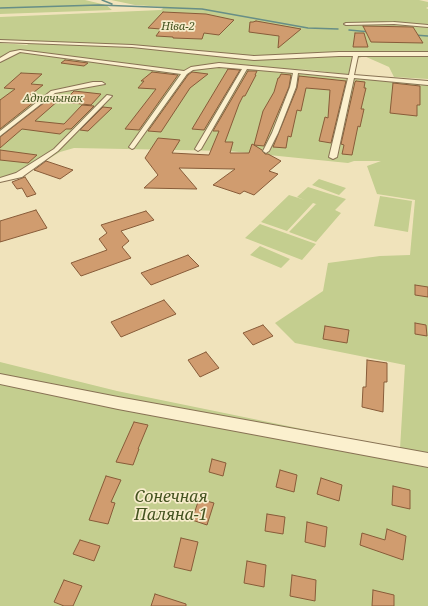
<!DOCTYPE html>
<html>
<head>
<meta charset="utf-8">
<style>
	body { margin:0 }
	canvas { display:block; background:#f0e3bb }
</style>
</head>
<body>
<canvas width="428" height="606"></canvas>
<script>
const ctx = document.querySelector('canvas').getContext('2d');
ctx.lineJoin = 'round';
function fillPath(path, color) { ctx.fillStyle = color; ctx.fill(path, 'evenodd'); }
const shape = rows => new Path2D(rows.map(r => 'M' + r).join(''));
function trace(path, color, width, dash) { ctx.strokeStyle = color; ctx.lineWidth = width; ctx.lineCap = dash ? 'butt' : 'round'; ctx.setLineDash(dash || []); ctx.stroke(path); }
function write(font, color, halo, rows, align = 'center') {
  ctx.font = font + ' "Noto Serif",serif'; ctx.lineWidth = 3.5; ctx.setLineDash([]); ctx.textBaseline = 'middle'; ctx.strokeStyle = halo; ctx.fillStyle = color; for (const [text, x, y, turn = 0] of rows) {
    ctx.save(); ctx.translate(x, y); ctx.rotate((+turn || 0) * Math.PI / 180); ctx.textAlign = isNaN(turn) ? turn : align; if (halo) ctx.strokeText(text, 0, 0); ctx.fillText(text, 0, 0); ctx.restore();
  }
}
const green = shape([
	[0,0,85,0,106,5,112,10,0,14],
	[111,0,419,0,428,2,428,7,426,8,428,9,428,79,394,77,389,67,364,56,354,60,351,75,311,70,284,69,428,82,428,606,0,606,0,362,117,391,400,449,405,365,295,343,275,323,323,291,328,263,380,256,410,255,415,200,377,194,367,166,381,161,354,161,348,163,229,151,74,148,60,152,30,170,0,181,0,43,28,45,25,41,0,41,0,17,161,10,164,7,135,5],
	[319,179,346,188,339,195,312,185],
	[308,187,346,199,335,210,341,213,316,242,289,232,316,204,331,209,313,203,287,231,261,222,289,195,305,200,297,197],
	[380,196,412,201,408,232,374,226],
	[260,224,316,244,302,260,245,238],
	[260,246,290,259,281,268,250,255]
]);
const stream = shape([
	[102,0,112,4],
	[0,8,99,5,202,9,308,28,338,29],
	[349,30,370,32],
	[414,35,428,36]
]);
const building = shape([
	[163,12,206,14,234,20,219,35,204,33,202,39,173,38,173,37,156,36,161,29,148,28,163,12],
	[256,21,301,29,278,48,279,36,249,32,250,22,253,22,256,21],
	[363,26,413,27,423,43,371,42,363,26],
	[355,33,364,33,368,47,353,47,355,33],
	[65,60,88,63,84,66,61,63,65,60],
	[228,69,240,70,204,130,192,129,228,69],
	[248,71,257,71,255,75,256,75,245,96,243,96,239,104,225,142,233,142,230,153,249,153,252,144,254,145,263,111,274,92,278,78,279,78,281,74,291,75,289,87,264,146,254,145,262,150,265,154,268,154,281,161,269,171,278,174,254,195,244,191,240,194,213,185,235,169,179,168,197,189,144,188,158,175,145,158,158,138,180,140,172,153,209,155,219,131,213,131,248,71],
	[152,72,178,75,139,130,125,129,156,89,138,88,144,81,141,81,152,72],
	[192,72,208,74,190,88,161,132,148,131,188,75,192,72],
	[21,73,42,74,31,84,43,85,29,96,39,98,0,129,0,100,15,89,4,88,21,73],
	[299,76,346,81,331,143,319,141,325,117,328,118,330,90,306,88,301,111,297,110,291,137,288,136,286,148,273,147,297,88,299,76],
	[356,81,365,82,364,88,366,88,361,109,364,109,360,127,358,126,352,155,342,154,344,145,341,144,355,82,356,81],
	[393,83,420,86,420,105,417,105,417,116,390,113,393,83],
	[74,91,101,94,91,105,63,102,74,91],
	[49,99,59,100,35,121,64,124,82,105,94,106,71,129,66,129,60,134,22,129,0,148,0,137,49,99],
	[103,107,112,108,88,131,80,130,103,107],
	[0,150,37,155,28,163,0,160,0,150],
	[46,161,73,170,60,179,34,170,46,161],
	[25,177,36,194,27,197,22,188,17,189,12,182,25,177],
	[36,210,47,228,0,242,0,221,36,210],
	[146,211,154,220,121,231,129,241,122,247,131,258,81,276,71,263,107,250,99,239,107,233,101,225,146,211],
	[188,255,199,266,151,285,141,273,188,255],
	[415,285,428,287,428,297,415,295,415,285],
	[164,300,176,314,121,337,111,322,164,300],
	[415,323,426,325,427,336,415,334,415,323],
	[263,325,273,336,253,345,243,333,263,325],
	[325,326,349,330,347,343,323,339,325,326],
	[206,352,219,368,200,377,188,360,206,352],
	[367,360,387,363,387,382,384,382,383,412,362,407,363,387,366,387,367,360],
	[134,422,148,425,138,449,139,449,133,465,116,462,134,422],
	[212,459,226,463,223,476,209,472,212,459],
	[280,470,297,475,294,492,276,487,280,470],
	[106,476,121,480,111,502,115,503,108,524,89,520,106,476],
	[321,478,342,485,339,501,317,494,321,478],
	[393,486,410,490,410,509,392,505,393,486],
	[199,499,214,503,207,525,192,520,199,499],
	[267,514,285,517,283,534,265,531,267,514],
	[307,522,327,527,325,547,305,542,307,522],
	[387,529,406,536,403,560,360,545,362,533,385,540,387,529],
	[181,538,198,542,191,571,174,567,181,538],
	[80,540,100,546,94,561,73,554,80,540],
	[247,561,266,565,264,587,244,583,247,561],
	[292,575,316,580,315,601,290,596,292,575],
	[64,580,82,586,73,606,64,606,54,602,64,580],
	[373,590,394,595,394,606,372,606,373,590],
	[155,594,186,604,186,606,151,606,155,594]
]);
const minor = shape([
	[394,22,428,25,428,27,394,24,346,25,344,24,346,23,394,22],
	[0,40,132,45,254,56,339,52,428,52,428,56,358,56,354,75,428,81,428,85,354,78,337,157,333,159,329,157,348,78,298,73,296,87,278,133,269,151,266,153,263,151,272,133,290,87,293,73,247,69,201,149,198,151,195,149,242,69,219,67,193,70,187,74,134,148,132,149,129,147,181,74,20,52,0,62,0,58,10,52,20,50,184,71,191,67,219,63,349,75,353,56,339,56,254,60,132,47,0,42,0,40],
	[93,82,102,82,105,84,55,93,0,136,0,131,51,91,93,82],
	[107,95,112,96,58,151,22,177,0,182,0,178,16,173,54,149,107,95]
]);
const tertiary = shape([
	[0,374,118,397,428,453,428,467,118,409,0,384,0,374]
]);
const farParknames = [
	["Ніва-2",178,27],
	["Адпачынак",53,99]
];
const nearParknames = [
	["Сонечная",171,497],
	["Паляна-1",171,515]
];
fillPath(green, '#c4ce8f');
trace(stream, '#678e86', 1.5);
fillPath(building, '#d09c6f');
trace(building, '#885c39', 1);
trace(minor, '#887254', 2);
trace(tertiary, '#887254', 2);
fillPath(minor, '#fbf0ce');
fillPath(tertiary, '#fbf0ce');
write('italic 11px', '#445320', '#f7eccb', farParknames);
write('italic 16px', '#445320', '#f7eccb', nearParknames);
</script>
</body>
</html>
